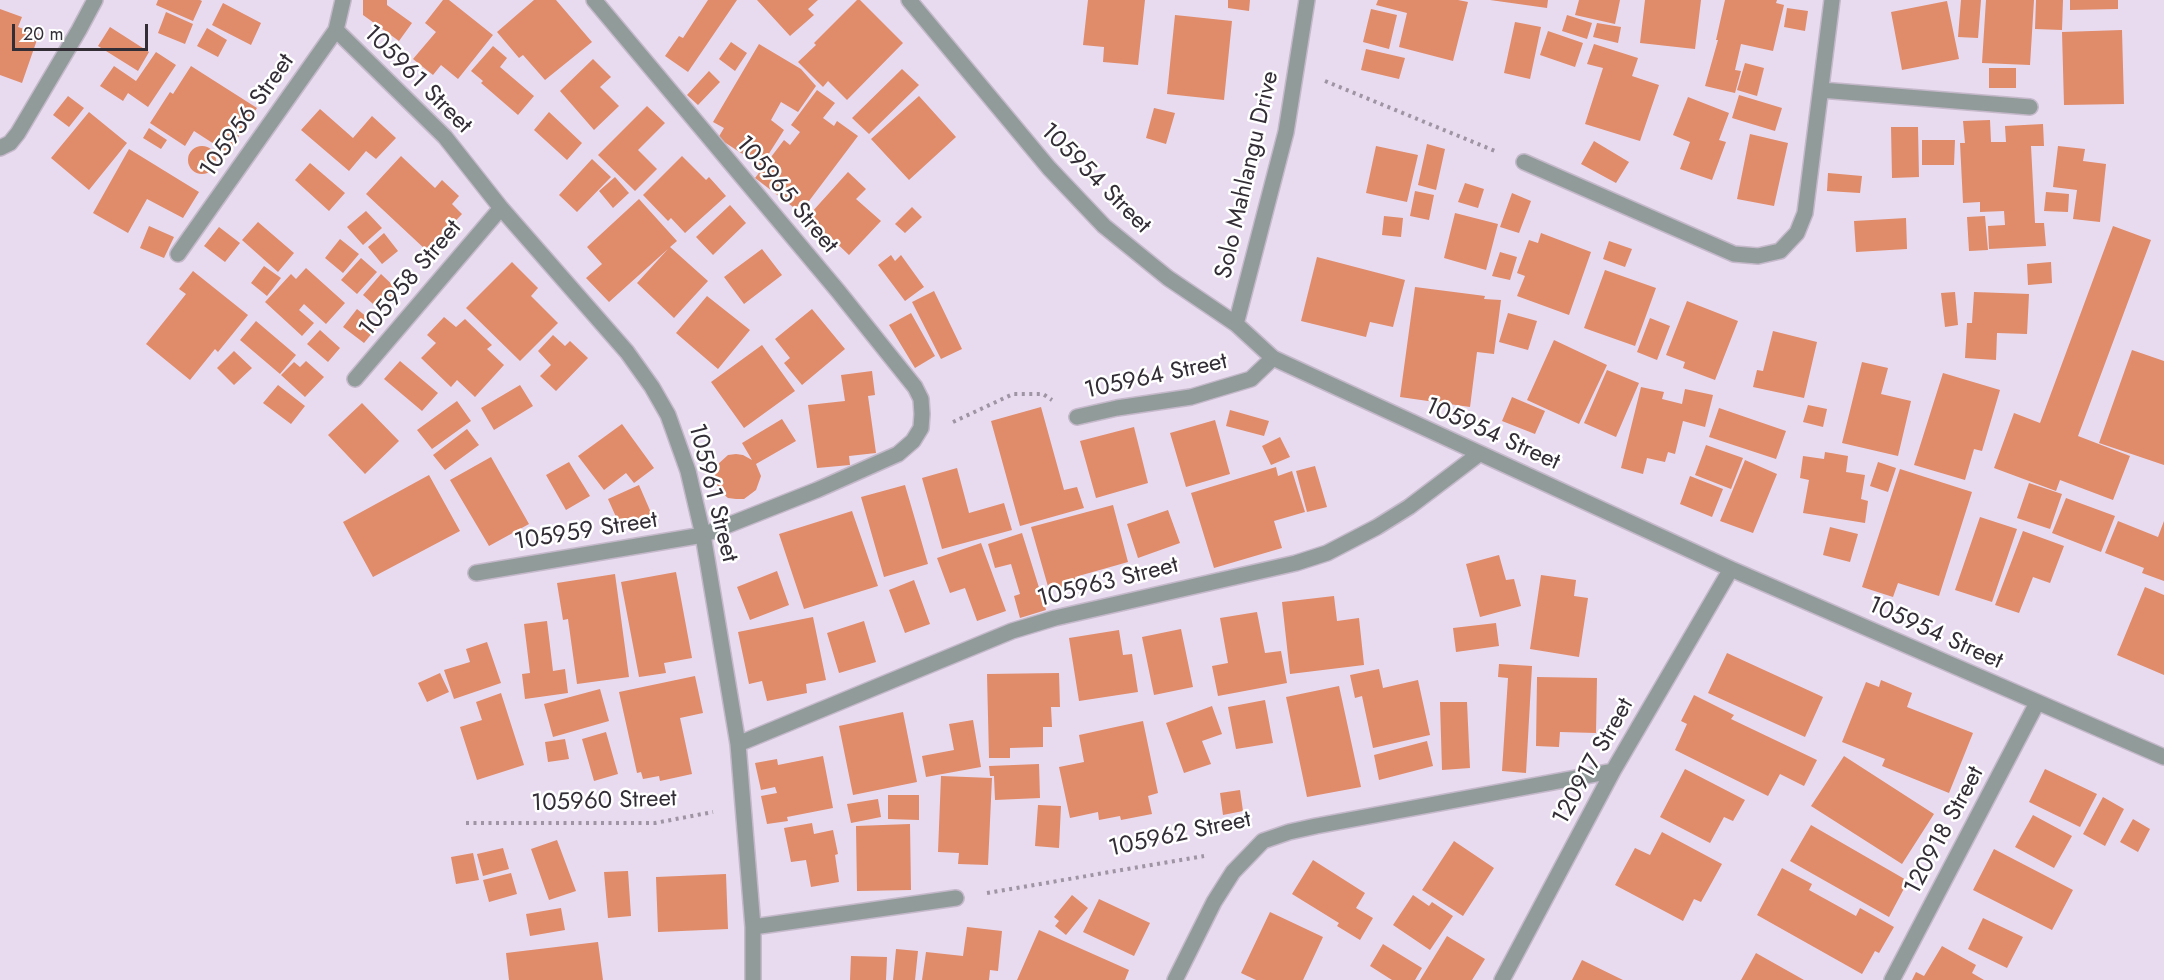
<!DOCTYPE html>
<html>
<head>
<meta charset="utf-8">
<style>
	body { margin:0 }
	#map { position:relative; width:2164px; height:980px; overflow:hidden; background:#e8dbef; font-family:Jost,sans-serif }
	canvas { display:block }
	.scale { position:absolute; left:12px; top:24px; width:136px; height:27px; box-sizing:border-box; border:3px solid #332e36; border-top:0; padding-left:8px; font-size:18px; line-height:21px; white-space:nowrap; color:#332e36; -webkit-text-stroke:4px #fff; paint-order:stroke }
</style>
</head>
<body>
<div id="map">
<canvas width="2164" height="980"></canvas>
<div class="scale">20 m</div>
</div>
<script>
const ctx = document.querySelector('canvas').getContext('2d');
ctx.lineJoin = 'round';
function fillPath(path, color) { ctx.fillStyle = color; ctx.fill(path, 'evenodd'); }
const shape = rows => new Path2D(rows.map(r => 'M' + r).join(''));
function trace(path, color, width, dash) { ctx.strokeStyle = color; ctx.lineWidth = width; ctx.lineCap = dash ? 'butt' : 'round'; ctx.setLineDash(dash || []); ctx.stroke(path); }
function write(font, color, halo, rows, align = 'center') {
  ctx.font = font + ' Jost,sans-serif'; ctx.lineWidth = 5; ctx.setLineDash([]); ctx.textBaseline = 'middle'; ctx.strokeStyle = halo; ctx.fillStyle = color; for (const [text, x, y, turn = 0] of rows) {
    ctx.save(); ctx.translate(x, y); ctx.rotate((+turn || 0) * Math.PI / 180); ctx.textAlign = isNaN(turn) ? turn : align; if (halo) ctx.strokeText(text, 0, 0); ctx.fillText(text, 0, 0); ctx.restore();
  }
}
const building = shape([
	[158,0,200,0,202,1,193,21,156,5],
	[363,0,387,0,387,5,412,23,399,41,363,15],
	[443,0,449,0,493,35,458,79,441,65,433,75,413,59,436,32,425,23],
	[534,0,556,0,592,42,545,80,523,55,519,58,497,32],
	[708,0,737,0,688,72,665,56,679,36,683,38],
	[757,0,818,0,808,9,814,15,790,36],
	[857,0,860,0,903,43,847,100,828,81,823,87,798,62,816,45,814,43],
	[1088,0,1145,0,1138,65,1103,62,1104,47,1083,45],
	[1228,0,1250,0,1249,11,1228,8],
	[1378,0,1458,0,1468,2,1453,61,1399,47,1407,13,1376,5],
	[1490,0,1548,0,1547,8],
	[1579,0,1620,0,1615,24,1575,15],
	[1645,0,1701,0,1695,49,1640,43],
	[1725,0,1777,0,1776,3,1784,5,1773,51,1741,44,1735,70,1741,71,1735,93,1705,86,1718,40,1716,40],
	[1961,0,1981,0,1978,38,1958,37],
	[1986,0,2034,0,2030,65,1982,63],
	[2036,0,2063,0,2062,30,2035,29],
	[2070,0,2118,0,2118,9,2070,10],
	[1947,1,1959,59,1902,70,1891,12],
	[223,3,261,23,251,45,212,25],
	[1787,8,1808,11,1805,31,1784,27],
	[0,9,22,17,18,27,39,34,22,83,0,75],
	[1371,9,1397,15,1389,49,1363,42],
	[166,12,193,24,185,44,158,33],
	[1175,15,1232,21,1224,100,1167,94],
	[1567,15,1592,23,1587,39,1562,31],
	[1515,22,1541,27,1530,79,1504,73],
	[1597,23,1621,27,1618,43,1593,37],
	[110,27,149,52,138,71,98,46],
	[207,28,227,40,218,57,197,46],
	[2122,30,2124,104,2064,105,2062,32],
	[1548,31,1583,43,1575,67,1540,55],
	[731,42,747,53,735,71,719,59],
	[759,44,801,69,816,86,798,112,781,102,771,120,784,130,761,166,718,138,724,128,713,122],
	[1594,44,1638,58,1632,76,1659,85,1640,141,1585,124,1603,68,1587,64],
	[493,46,507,58,500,67,534,96,518,115,481,83,483,81,471,71],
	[1366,49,1405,58,1399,79,1361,70],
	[156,52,176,65,148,107,128,93,123,101,100,86,114,66,136,81],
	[593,59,611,77,600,87,619,106,594,130,560,91],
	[1745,63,1764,68,1757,96,1737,90],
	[191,66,257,108,228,153,194,131,185,146,150,123,170,92,173,94],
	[1989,68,2016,68,2016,88,1989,88],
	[902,69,919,85,869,134,852,118],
	[709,71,720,82,698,105,687,95],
	[817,90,835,103,823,118,834,126,837,121,858,136,806,205,803,202,797,210,755,178,784,140,790,145,800,132,791,125],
	[1739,95,1782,108,1775,131,1732,118],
	[68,96,84,108,69,127,53,115],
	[919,96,956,137,909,180,871,139],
	[1688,97,1729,113,1719,140,1726,142,1712,180,1680,169,1690,142,1673,135],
	[647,106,665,123,638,150,657,169,635,191,598,155],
	[1154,108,1175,113,1166,144,1146,138],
	[320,109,353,138,372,116,396,138,376,159,366,151,349,171,301,130],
	[89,112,127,143,89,190,51,158],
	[549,112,582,143,567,160,534,130],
	[1990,120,1991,142,2006,142,2005,126,2043,124,2044,146,2031,146,2035,223,2044,223,2046,246,1989,249,1988,226,2005,225,2004,211,1980,212,1980,202,1963,203,1960,143,1965,143,1963,121],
	[1891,127,1918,127,1919,177,1892,178],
	[149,128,167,140,161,149,143,138],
	[1750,134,1788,143,1774,206,1737,199],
	[1922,140,1955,140,1954,165,1922,165],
	[1594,141,1629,162,1616,183,1581,164],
	[1427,144,1445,149,1436,190,1418,185],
	[1376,146,1418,155,1407,202,1366,193],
	[2058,146,2085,149,2083,161,2106,164,2100,222,2073,219,2077,190,2053,187],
	'188 160a14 14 0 1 1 28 0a14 14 0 1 1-28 0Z',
	[129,149,199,192,183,218,147,199,128,233,93,213],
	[401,156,435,188,442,180,459,196,452,204,462,214,427,251,366,194],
	[682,156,706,180,709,177,726,196,685,233,671,218,668,221,643,195],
	[592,159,611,177,577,212,559,195],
	[310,163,345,193,329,211,295,180],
	[848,172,866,189,856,199,881,221,849,255,827,234,821,240,802,223],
	[1828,173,1862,176,1860,193,1827,191],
	[615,177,629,193,613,208,599,191],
	[1465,183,1484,189,1478,208,1458,202],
	[1415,191,1434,195,1429,220,1410,216],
	[2046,192,2069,194,2068,212,2044,211],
	[1512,193,1531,201,1519,233,1500,227],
	[639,199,677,241,670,247,708,281,674,318,637,283,668,249,609,302,586,278,602,264,587,247],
	[730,205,746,223,713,255,696,237],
	[912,207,922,217,905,233,895,224],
	[366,211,382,228,363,245,347,227],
	[1455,213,1498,224,1486,270,1444,258],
	[1384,216,1403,218,1401,237,1382,235],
	[1985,216,1988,250,1969,251,1967,217],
	[1906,218,1907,249,1856,252,1854,221],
	[258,222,294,253,278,272,242,240],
	[149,226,174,237,164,258,140,248],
	[2113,226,2151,240,2078,436,2130,456,2113,500,2060,480,2056,491,1994,468,2014,413,2040,423],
	[219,227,240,243,225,262,204,246],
	[384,233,398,251,382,264,368,247],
	[1541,233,1591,252,1569,315,1517,296,1525,276,1517,273,1529,240,1538,243],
	[340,239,359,254,343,273,325,258],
	[1609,241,1632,249,1625,267,1603,259],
	[762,249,782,275,744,304,724,277],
	[1500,252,1517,257,1510,280,1492,276],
	[891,255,895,261,901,255,924,287,905,301,878,265],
	[1317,257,1405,280,1393,327,1370,322,1366,337,1301,321],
	[361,258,377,272,357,294,341,280],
	[512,262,538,288,531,296,558,323,520,361,466,308],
	[2051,262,2052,283,2028,285,2027,264],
	[264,266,281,278,267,296,251,283],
	[306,268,345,303,326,324,304,304,299,310,314,323,302,336,265,302,291,274,296,279],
	[1605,270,1656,288,1635,346,1584,328],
	[193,271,248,315,218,352,215,349,190,380,146,344,186,294,179,289],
	[381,274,400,292,382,312,363,295],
	[1415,287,1485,296,1484,299,1501,300,1494,354,1477,352,1470,407,1400,397],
	[934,291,962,349,941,359,912,302],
	[1955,292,1958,325,1945,327,1941,293],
	[1974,292,2029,294,2027,334,1997,333,1996,360,1965,358,1967,323,1972,323],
	[707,296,750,330,718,369,676,333],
	[1687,301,1738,321,1715,380,1683,368,1685,362,1666,355],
	[357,309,378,326,364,343,343,327],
	[812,309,845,349,802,385,784,363,790,358,775,339],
	[911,313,935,356,915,368,889,325],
	[1508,313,1537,321,1528,350,1499,342],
	[444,317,456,327,465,319,492,345,487,349,504,365,475,397,457,380,451,387,421,358,436,343,427,335],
	[1650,318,1670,326,1657,360,1637,352],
	[256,321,296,355,280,374,240,340],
	[320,330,340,348,328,362,307,344],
	[1773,331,1817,342,1804,398,1753,387,1757,370,1763,371],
	[553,335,565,346,570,341,588,358,556,391,540,376,551,365,538,351],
	[1554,340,1607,365,1579,424,1527,400],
	[762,345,795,391,744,428,711,382],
	[2132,350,2164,361,2164,465,2099,443],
	[234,351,252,368,234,385,217,368],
	[306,361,324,377,305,397,281,375,294,362,300,367],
	[400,361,438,393,422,411,384,379],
	[1862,362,1888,368,1881,394,1911,401,1898,456,1842,443],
	[1607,370,1639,383,1616,437,1584,423],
	[872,371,875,395,868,396,876,453,849,456,850,465,817,468,808,405,845,401,841,375],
	[1943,373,2000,390,1982,451,1974,449,1965,480,1914,465],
	[278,385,305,406,291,424,263,403],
	[520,385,533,406,494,430,481,408],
	[1641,387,1664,392,1662,399,1682,404,1685,389,1713,395,1705,427,1683,421,1675,454,1668,452,1665,462,1647,458,1643,474,1621,468],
	[1512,397,1545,411,1535,434,1502,421],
	[457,401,471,421,432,449,417,430],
	[362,403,399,441,365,474,328,435],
	[1808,405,1827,409,1823,427,1803,422],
	[1041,407,1064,490,1077,487,1084,508,1020,526,991,421],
	[1719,408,1786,431,1776,459,1709,437],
	[1230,410,1269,421,1264,436,1226,426],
	[782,419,796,441,756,464,761,476,756,490,744,499,736,499,728,498,722,493,714,480,717,465,728,455,736,454,743,455,752,460,742,443],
	[1215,420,1230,474,1186,487,1170,433],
	[622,424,654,468,634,483,626,473,604,490,578,456],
	[1134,427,1148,483,1096,498,1080,441],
	[467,429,479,445,445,470,433,455],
	[1280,437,1290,457,1271,465,1262,446],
	[1706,445,1743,458,1731,489,1695,475],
	[1825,452,1848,456,1846,472,1865,475,1861,499,1868,501,1865,523,1803,513,1809,480,1800,478,1803,456,1824,459],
	[491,457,529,524,489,546,450,480],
	[1745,460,1777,474,1753,533,1720,521],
	[569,462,590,496,566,510,546,475],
	[1878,462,1896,468,1888,492,1870,486],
	[1315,466,1327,507,1307,512,1296,471],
	[1276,467,1278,476,1292,471,1305,512,1274,521,1282,548,1214,568,1191,493],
	[957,468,969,513,1004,503,1012,530,942,549,922,478],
	[1900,469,1972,492,1939,596,1898,583,1893,597,1862,587],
	[429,475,460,531,373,577,343,522],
	[1690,476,1723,489,1712,517,1680,504],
	[2029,483,2062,494,2050,529,2017,518],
	[639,485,652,515,621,528,608,499],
	[905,485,928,564,884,577,861,497],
	[2066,498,2115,516,2101,552,2052,533],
	[1113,505,1128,562,1075,577,1076,583,1049,590,1031,527],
	[1168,510,1180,543,1138,558,1127,524],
	[852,511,878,586,804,609,779,534],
	[1980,517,2017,529,1992,602,1955,590],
	[2118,521,2158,537,2164,521,2164,581,2142,573,2144,568,2105,553],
	[1830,527,1858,534,1850,562,1823,555],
	[2023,531,2064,546,2050,583,2033,577,2019,613,1995,605],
	[1022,533,1046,610,1020,618,1014,596,1020,594,1011,564,995,568,988,544],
	[981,543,1006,611,977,621,965,588,950,593,937,558],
	[1499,555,1506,580,1514,579,1521,606,1480,617,1466,564],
	[777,571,789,605,750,620,737,587],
	[676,572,692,658,664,663,666,673,639,677,621,582],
	[615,574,629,677,577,684,568,619,563,620,557,583],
	[1541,575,1576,580,1574,596,1588,598,1579,657,1530,649],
	[914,580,930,624,905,633,889,590],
	[2145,587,2164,595,2164,675,2117,655],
	[1334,596,1337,621,1359,618,1364,665,1290,674,1282,602],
	[1257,612,1265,653,1281,651,1287,683,1218,696,1212,666,1228,663,1220,618],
	[813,617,826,680,806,684,807,693,767,701,762,681,749,684,738,632],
	[547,621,553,671,565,669,568,693,525,699,522,674,530,673,524,624],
	[864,621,876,662,839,673,827,633],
	[1496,623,1499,646,1456,652,1453,628],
	[1181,629,1193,687,1154,695,1142,637],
	[1119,630,1123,655,1132,654,1138,692,1079,701,1069,638],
	[487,642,501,683,454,699,444,670,470,662,466,649],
	[1727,653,1823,697,1805,737,1708,693],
	[1499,664,1532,666,1526,773,1502,771,1508,678,1498,677],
	[1379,669,1383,688,1418,680,1430,735,1373,748,1362,696,1355,698,1350,675],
	[440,673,449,692,427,702,418,683],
	[1059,673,1060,707,1051,707,1052,727,1043,727,1043,747,1010,748,1010,758,989,758,987,674],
	[695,676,703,713,680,718,692,774,660,781,659,776,643,779,641,772,637,773,619,692],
	[1537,677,1597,678,1596,733,1560,732,1559,747,1536,746],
	[1881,680,1912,693,1907,707,1973,733,1949,793,1882,766,1885,759,1842,742,1866,682,1879,687],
	[1339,686,1361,787,1307,797,1286,697],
	[600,689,609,721,553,737,544,704],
	[501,693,524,765,477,780,460,727,482,720,476,702],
	[1694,695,1734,715,1731,719,1817,760,1804,786,1780,774,1768,796,1675,750,1687,724,1681,721],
	[1265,700,1273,743,1236,749,1228,707],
	[1440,702,1467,702,1470,768,1442,770],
	[1212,706,1222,734,1202,741,1211,764,1184,773,1166,723],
	[903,712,917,782,853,795,839,726],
	[973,720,981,767,926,777,922,756,954,750,949,724],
	[1143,721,1158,793,1148,796,1152,814,1121,820,1120,816,1099,820,1098,812,1070,818,1059,767,1084,762,1079,735],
	[606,732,618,774,594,781,582,739],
	[565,739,569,759,548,762,545,742],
	[1427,741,1433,766,1379,780,1374,755],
	[823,756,833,808,787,817,788,821,767,824,761,796,777,793,775,787,761,790,755,763,777,759,778,765],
	[1844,756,1934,814,1902,864,1811,806],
	[1039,764,1040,798,995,800,994,776,990,776,989,766],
	[1685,769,1745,800,1733,821,1724,817,1710,843,1660,817],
	[2045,769,2097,794,2080,827,2029,802],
	[941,776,992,778,988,865,958,864,959,853,938,852],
	[1240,790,1243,811,1223,815,1220,793],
	[888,795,919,795,919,820,888,819],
	[2103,797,2124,809,2105,846,2083,834],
	[878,799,881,817,851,823,847,804],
	[1038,805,1061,806,1059,848,1035,846],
	[2033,815,2072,836,2054,868,2015,847],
	[2133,819,2150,829,2138,852,2120,842],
	[812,823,814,834,833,830,838,854,835,855,839,882,811,887,806,860,791,862,784,828],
	[910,824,911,890,857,891,856,826],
	[1811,825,1908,881,1889,917,1790,861],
	[1662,832,1722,864,1701,902,1694,899,1683,921,1615,885,1635,848,1650,855],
	[557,840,576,891,549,900,531,849],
	[1454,841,1494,868,1463,916,1422,890],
	[503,848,509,869,483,876,477,854],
	[1994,849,2073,890,2052,930,1973,890],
	[473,853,479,880,456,884,451,857],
	[1313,860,1365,893,1356,908,1373,918,1360,940,1337,926,1339,923,1292,894],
	[1782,868,1812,884,1809,890,1856,916,1860,908,1894,927,1879,953,1875,951,1862,974,1757,915],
	[628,871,631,916,608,918,604,872],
	[511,873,517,894,489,902,483,880],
	[726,874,728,929,658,932,656,877],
	[1072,895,1088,908,1066,935,1055,926,1059,921,1054,917],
	[1413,895,1429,906,1432,902,1453,916,1430,950,1393,925],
	[1099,899,1150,923,1134,956,1083,932],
	[561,908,565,930,530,936,526,914],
	[1270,912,1323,937,1303,980,1256,980,1241,973],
	[1983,918,2023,937,2007,968,1968,949],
	[967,927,1002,931,998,971,990,970,989,980,922,980,926,952,963,956],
	[1039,930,1129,970,1125,980,1017,980],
	[1447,936,1485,959,1472,980,1420,980],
	[598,942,603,980,509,980,506,953],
	[1383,944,1422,968,1415,980,1392,980,1370,966],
	[1942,946,1976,965,1972,973,1984,980,1912,980,1916,972,1924,976],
	[896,949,918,951,915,980,893,980],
	[1756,953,1804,980,1741,980],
	[851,956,887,957,886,980,850,980],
	[1582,960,1623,980,1572,980]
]);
const path = shape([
	[1325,81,1495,151],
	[953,422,1013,394,1043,394,1052,400],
	[466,823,655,823,713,812],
	[987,893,1204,856]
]);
const lane = shape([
	[1077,417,1117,408,1191,397,1251,379,1273,358]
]);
const street = shape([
	[909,0,1049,168,1104,226,1168,278,1236,324,1273,358,1731,569,2164,757],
	[336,30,445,137,501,208,627,352,652,387,668,415,688,471,703,535,738,744,753,927,753,980],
	[1821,90,2030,107],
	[0,148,10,143,18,133,79,30,95,0],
	[1524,162,1734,254,1758,256,1780,251,1797,233,1805,213,1832,0],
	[178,254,336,30,343,0],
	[1236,324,1286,132,1307,0],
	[355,379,501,208],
	[476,573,703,535,817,490,898,454,913,441,921,428,922,414,921,399,915,387,838,291,594,0],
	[738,744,1012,631,1055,618,1296,563,1327,553,1377,527,1409,507,1479,454],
	[753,927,956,898],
	[1175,980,1214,902,1233,872,1263,841,1289,832,1316,826,1613,771],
	[1502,980,1613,771,1731,569],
	[1892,980,2037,703]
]);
const streetNames = [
	["105961 Street",417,80,45],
	["105956 Street",248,116,-55],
	["Solo Mahlangu Drive",1248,175,-77],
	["105954 Street",1095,179,45],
	["105965 Street",786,195,50],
	["105958 Street",411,279,-50],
	["105964 Street",1156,377,-12],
	["105954 Street",1492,435,24],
	["105961 Street",712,493,76],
	["105959 Street",586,532,-9],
	["105963 Street",1108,583,-14],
	["105954 Street",1935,634,24],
	["120917 Street",1594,762,-61],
	["105960 Street",604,802,-2],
	["120918 Street",1945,831,-62],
	["105962 Street",1180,835,-12]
];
fillPath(building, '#e08b6a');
trace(lane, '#c4b8ca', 18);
trace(street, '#c4b8ca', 18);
trace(path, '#9e94a3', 4, [3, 4.5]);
trace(lane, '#909b9a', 15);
trace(street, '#909b9a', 15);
write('24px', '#332e36', '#fff', streetNames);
</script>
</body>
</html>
